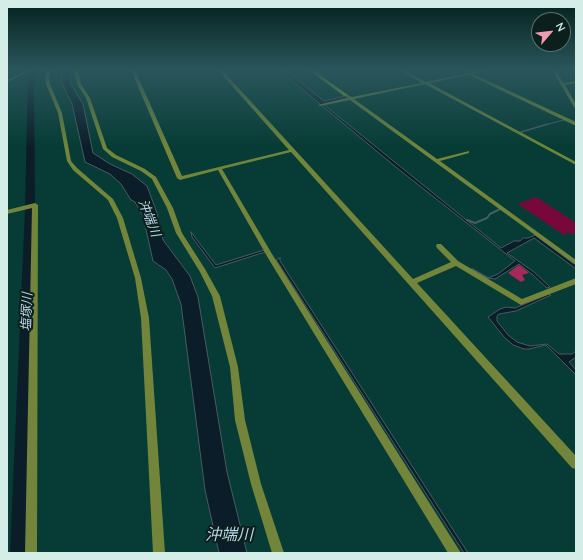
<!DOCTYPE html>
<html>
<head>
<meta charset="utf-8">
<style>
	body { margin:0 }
	#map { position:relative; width:583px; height:560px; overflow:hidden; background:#063c35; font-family:Quicksand,sans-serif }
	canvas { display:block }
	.frame { position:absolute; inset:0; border:8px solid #d4ede7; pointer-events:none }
	.north { position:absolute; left:531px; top:12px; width:40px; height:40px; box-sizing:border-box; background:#0b1f1c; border:1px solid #5b716d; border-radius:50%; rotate:62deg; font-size:11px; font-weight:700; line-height:16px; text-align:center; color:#d4ede7 }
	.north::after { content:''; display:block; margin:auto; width:14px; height:18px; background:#f19ab2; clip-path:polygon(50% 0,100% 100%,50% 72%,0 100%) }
</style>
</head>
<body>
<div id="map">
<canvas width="583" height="560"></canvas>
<div class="frame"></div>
<div class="north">N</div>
</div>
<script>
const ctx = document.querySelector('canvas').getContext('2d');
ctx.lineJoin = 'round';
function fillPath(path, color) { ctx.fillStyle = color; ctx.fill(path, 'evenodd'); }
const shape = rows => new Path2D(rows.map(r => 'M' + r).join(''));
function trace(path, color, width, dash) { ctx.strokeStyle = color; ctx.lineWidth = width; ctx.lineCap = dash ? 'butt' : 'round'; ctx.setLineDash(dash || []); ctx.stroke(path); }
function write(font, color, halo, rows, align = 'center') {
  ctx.font = font + ' Quicksand,"Noto Sans JP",sans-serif'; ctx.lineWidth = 4; ctx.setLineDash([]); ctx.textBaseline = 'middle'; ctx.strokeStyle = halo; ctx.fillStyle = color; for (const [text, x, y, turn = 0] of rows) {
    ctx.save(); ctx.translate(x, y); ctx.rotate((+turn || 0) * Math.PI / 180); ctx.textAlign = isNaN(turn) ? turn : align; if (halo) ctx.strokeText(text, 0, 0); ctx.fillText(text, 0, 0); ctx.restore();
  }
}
const green = shape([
	[536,197,576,223,576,235,568,232,564,235,518,204]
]);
const forest = shape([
	[519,265,529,273,522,275,525,280,521,282,508,273]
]);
const water = shape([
	[62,70,71,70,71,81,70,83,83,104,93,153,110,164,132,174,147,186,157,213,163,240,190,276,198,297,227,472,247,553,219,553,205,490,181,304,172,279,166,270,153,261,143,216,135,202,131,200,121,184,110,174,85,162,72,104,62,84,62,70],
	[279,70,285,70,324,101,345,96,347,98,323,104,501,248,514,241,520,241,523,238,528,238,535,235,574,264,576,263,576,269,534,238,507,253,534,272,550,287,547,288,533,275,519,264,495,279,488,278,498,274,515,261,397,168,279,70],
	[191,232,216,265,264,250,265,252,215,268,192,237,191,232],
	[280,258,280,261,468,553,464,553,277,261,276,260,280,258],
	[549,294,551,295,516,311,499,314,497,316,497,321,508,335,517,342,530,346,547,344,559,354,572,354,576,351,576,357,569,362,576,370,576,375,546,345,529,349,524,349,513,345,504,337,488,317,500,309,506,307,515,308,549,294]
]);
const streamFar2 = shape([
	[462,70,470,73],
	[545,125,564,120]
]);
const streamFar1 = shape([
	[521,132,548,124]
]);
const stream = shape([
	[467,220,475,223,487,218,490,214,500,209],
	[472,269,488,278]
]);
const river = shape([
	[28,70,34,70,35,208,30,553,10,553,25,208,28,70]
]);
const street = shape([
	[27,70,32,70,7,82,7,80,27,70],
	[47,70,51,70,49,77,50,84,62,113,71,161,77,168,113,199,123,218,141,278,149,318,165,553,153,553,141,318,135,278,117,218,108,200,73,170,67,161,58,113,46,84,45,77,47,70],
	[74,70,78,70,81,84,90,98,107,148,116,155,145,169,156,177,173,208,182,233,205,269,220,296,238,367,245,420,261,484,284,553,272,553,251,484,235,420,230,367,212,296,200,272,176,233,167,208,152,179,141,171,112,157,103,149,86,98,77,84,74,70],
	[131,70,135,70,182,176,289,150,218,70,222,70,413,279,451,262,437,248,436,246,437,244,441,244,458,261,522,299,576,278,576,284,521,305,456,266,417,283,576,456,576,469,572,468,291,152,222,169,272,254,461,553,448,553,268,258,218,170,180,180,177,178,131,70],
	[399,70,403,70,426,82,483,70,490,70,473,74,576,122,576,125,574,125,469,75,429,83,576,162,576,165,425,84,354,99,437,159,469,151,469,153,440,161,576,260,576,265,350,100,320,106,318,105,348,98,344,95,346,94,352,97,422,83,399,70],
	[552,70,556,70,563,83,576,81,576,83,565,85,576,104,576,108,574,107,552,70],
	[35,203,38,205,37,553,25,553,32,208,7,214,7,210,35,203]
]);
const secondary = shape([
	[309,70,313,70,348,95,344,96,309,70]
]);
const waterNames = [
	["沖端川",149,218,69],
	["塩塚川",27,312,-88]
];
const nearWaternames = [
	["沖端川",229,535]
];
fillPath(green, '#78083c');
fillPath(forest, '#a9285c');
fillPath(water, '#0c1d2a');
trace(water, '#485b63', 1);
trace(streamFar2, '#485b63', 1);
trace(streamFar1, '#485b63', 1.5);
trace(stream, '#485b63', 2);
fillPath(river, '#0c1d2a');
fillPath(street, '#72853a');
fillPath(secondary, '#95b22f');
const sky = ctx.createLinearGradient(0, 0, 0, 148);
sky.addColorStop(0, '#03211d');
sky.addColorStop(0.47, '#2a565c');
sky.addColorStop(1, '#2a565c00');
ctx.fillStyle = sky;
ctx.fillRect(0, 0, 583, 148);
write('italic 13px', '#b9d3e7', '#0b1f1c', waterNames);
write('italic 16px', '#b9d3e7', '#0b1f1c', nearWaternames);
</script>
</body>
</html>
